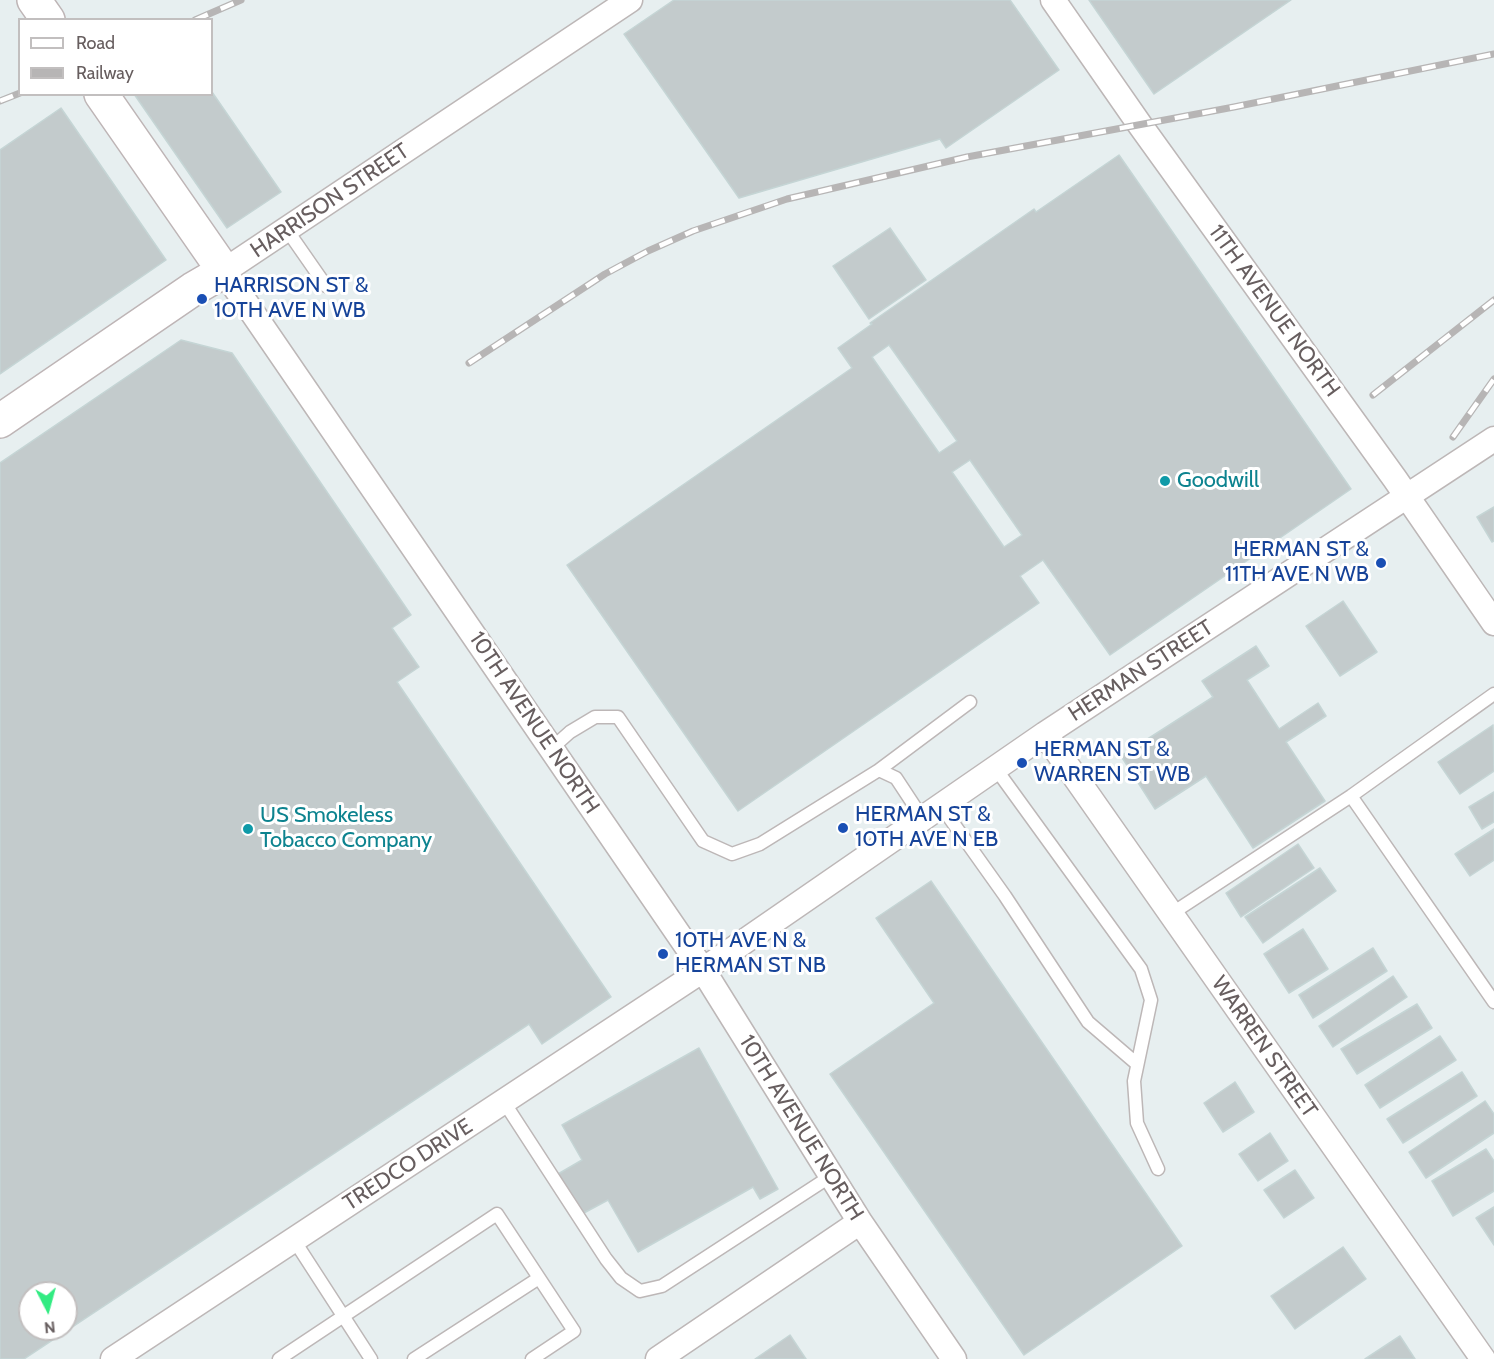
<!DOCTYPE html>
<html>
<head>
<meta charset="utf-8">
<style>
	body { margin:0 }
	#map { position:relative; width:1494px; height:1359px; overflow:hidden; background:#e7eff0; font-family:Cabin,sans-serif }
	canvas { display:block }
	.legend { position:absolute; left:18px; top:18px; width:195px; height:78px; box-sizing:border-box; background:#fff; border:2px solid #c2bfbf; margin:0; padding:8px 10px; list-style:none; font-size:18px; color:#675e5f }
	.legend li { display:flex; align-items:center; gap:12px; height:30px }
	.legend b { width:30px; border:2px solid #c2bfbf }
	.north { position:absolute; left:18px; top:1281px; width:60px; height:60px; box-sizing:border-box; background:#fff; border:2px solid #c2bfbf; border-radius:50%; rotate:174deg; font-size:16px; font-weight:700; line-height:24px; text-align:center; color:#675e5f }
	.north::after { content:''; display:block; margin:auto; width:21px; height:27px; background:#32eb82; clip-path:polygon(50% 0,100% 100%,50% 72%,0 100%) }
</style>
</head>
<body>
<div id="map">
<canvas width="1494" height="1359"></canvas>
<ul class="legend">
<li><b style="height:8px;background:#fff"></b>Road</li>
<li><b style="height:8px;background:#b7b5b5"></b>Railway</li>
</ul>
<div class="north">N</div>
</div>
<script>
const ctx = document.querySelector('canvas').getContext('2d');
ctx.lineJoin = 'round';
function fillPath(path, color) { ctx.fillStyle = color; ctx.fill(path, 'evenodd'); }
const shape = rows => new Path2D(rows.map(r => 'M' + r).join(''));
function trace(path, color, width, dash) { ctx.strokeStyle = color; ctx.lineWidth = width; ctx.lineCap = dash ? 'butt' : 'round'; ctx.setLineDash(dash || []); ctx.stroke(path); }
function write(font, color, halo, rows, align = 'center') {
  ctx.font = font + ' Cabin,sans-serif'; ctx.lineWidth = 6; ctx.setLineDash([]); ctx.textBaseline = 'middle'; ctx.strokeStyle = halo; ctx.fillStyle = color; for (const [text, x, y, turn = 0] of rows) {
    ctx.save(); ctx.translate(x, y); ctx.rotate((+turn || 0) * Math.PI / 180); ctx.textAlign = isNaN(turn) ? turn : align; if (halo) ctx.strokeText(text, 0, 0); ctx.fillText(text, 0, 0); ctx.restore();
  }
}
const building = shape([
	[674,0,1010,0,1059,70,946,148,940,139,739,198,624,34,674,0],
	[1089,0,1291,0,1154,94,1089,0],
	[212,92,281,192,227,228,134,94,212,94,212,92],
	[61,108,166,260,0,374,0,150,61,108],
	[1119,155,1351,489,1110,655,1043,560,1020,576,1039,603,738,811,567,565,852,368,838,348,872,324,870,323,1034,209,1036,212,1119,155],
	[889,345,957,441,939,453,872,357,889,345],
	[970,460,1022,535,1004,547,952,472,970,460],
	[890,228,926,280,869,319,833,266,890,228],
	[181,340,232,353,411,615,392,628,419,667,397,682,611,997,542,1044,529,1024,24,1359,0,1359,0,463,181,340],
	[30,1293,66,1293,66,1329,30,1329,30,1293],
	[1494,507,1494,541,1492,542,1477,517,1494,507],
	[1343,601,1377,652,1340,676,1306,626,1343,601],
	[1256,646,1269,666,1247,680,1279,729,1318,703,1326,716,1286,742,1325,801,1253,848,1206,776,1155,809,1121,756,1213,697,1202,681,1256,646],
	[1493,725,1494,771,1460,794,1438,762,1493,725],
	[1494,792,1494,822,1482,829,1469,807,1494,792],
	[1494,829,1494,860,1470,876,1455,854,1494,829],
	[1298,844,1314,868,1241,917,1226,893,1298,844],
	[1320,868,1336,891,1263,943,1245,917,1320,868],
	[931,881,1182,1246,1024,1355,830,1074,934,1003,876,918,931,881],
	[1303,929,1328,969,1289,993,1264,954,1303,929],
	[1373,948,1387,971,1313,1018,1299,995,1373,948],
	[1393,976,1407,997,1333,1047,1319,1026,1393,976],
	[1417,1004,1432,1028,1357,1074,1341,1049,1417,1004],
	[1440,1036,1456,1060,1380,1108,1365,1085,1440,1036],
	[699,1048,778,1189,760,1199,753,1187,638,1252,608,1200,582,1214,558,1174,582,1160,562,1125,699,1048],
	[1462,1072,1477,1096,1403,1143,1387,1119,1462,1072],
	[1235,1082,1254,1112,1223,1132,1204,1103,1235,1082],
	[1485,1101,1494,1114,1494,1133,1426,1178,1409,1152,1485,1101],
	[1270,1133,1288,1161,1258,1181,1239,1154,1270,1133],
	[1486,1149,1494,1161,1494,1191,1453,1216,1432,1181,1486,1149],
	[1295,1170,1314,1198,1284,1218,1264,1190,1295,1170],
	[1494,1207,1494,1245,1476,1218,1494,1207],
	[1343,1247,1366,1279,1295,1329,1271,1296,1343,1247],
	[790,1335,806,1359,755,1359,790,1335],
	[1400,1336,1415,1359,1365,1359,1400,1336]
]);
const lane = shape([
	[287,230,326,286],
	[551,749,570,732,595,717,618,717,703,841,732,854,760,844,879,770,896,778,923,819],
	[996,769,1141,969,1151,1000,1134,1081,1137,1123,1158,1169],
	[879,770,970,702],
	[1351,796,1494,1002],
	[941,806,1005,896,1088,1022,1137,1064],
	[1171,914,1351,796,1494,694],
	[504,1102,606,1259,621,1278,640,1291,662,1286,831,1176],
	[294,1240,371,1359],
	[279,1359,497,1214,574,1331,532,1359],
	[414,1359,539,1278]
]);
const street = shape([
	[630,0,224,271,703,970,860,1222,954,1359],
	[1053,0,1140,125,1395,479,1494,623],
	[1045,734,1483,1359],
	[113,1359,703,970,1045,734,1494,439],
	[658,1359,860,1222]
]);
const secondary = shape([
	[34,0,48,20],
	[0,421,193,289,224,271,101,94]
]);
const rail = shape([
	[195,20,241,0],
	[0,101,20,93],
	[469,363,605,274,648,251,693,231,787,199,967,157,1234,107,1494,54],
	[1373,395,1494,300],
	[1453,437,1494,379]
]);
const markers = [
	[202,299,6,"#1a4fb4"],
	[1165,481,6,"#0f9aa8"],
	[1381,563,6,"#1a4fb4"],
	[1022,763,6,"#1a4fb4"],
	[843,828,6,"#1a4fb4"],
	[248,829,6,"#0f9aa8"],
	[663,954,6,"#1a4fb4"]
];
const streetNames = [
	["HARRISON STREET",330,201,-34],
	["11TH AVENUE NORTH",1274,311,54],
	["HERMAN STREET",1141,671,-33],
	["10TH AVENUE NORTH",534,723,56],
	["WARREN STREET",1264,1047,55],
	["10TH AVENUE NORTH",801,1128,58],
	["TREDCO DRIVE",408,1165,-33]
];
const transitNames = [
	["HARRISON ST &",214,286],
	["10TH AVE N WB",214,311],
	["HERMAN ST &",1369,550,"right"],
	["11TH AVE N WB",1369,575,"right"],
	["HERMAN ST &",1034,750],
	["WARREN ST WB",1034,775],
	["HERMAN ST &",855,815],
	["10TH AVE N EB",855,840],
	["10TH AVE N &",675,941],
	["HERMAN ST NB",675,966]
];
const cultureNames = [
	["Goodwill",1177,481],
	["US Smokeless",260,816],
	["Tobacco Company",260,841]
];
fillPath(building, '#c3cbcc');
trace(building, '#c5d5d5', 1.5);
trace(lane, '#bdb7b7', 15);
trace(street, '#bdb7b7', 27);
trace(secondary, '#beb5b6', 36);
trace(lane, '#fff', 12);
trace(street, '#fff', 24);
trace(secondary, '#fff', 33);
trace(rail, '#b7b5b5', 7);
trace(rail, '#fff', 4.5, [14]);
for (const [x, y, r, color] of markers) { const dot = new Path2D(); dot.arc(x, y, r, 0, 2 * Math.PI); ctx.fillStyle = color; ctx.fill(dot); trace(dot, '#fff', 2); }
write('22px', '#675e5f', '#fff', streetNames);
write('22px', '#164399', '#fff', transitNames, 'left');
write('22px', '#0d838f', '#fff', cultureNames, 'left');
</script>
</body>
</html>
